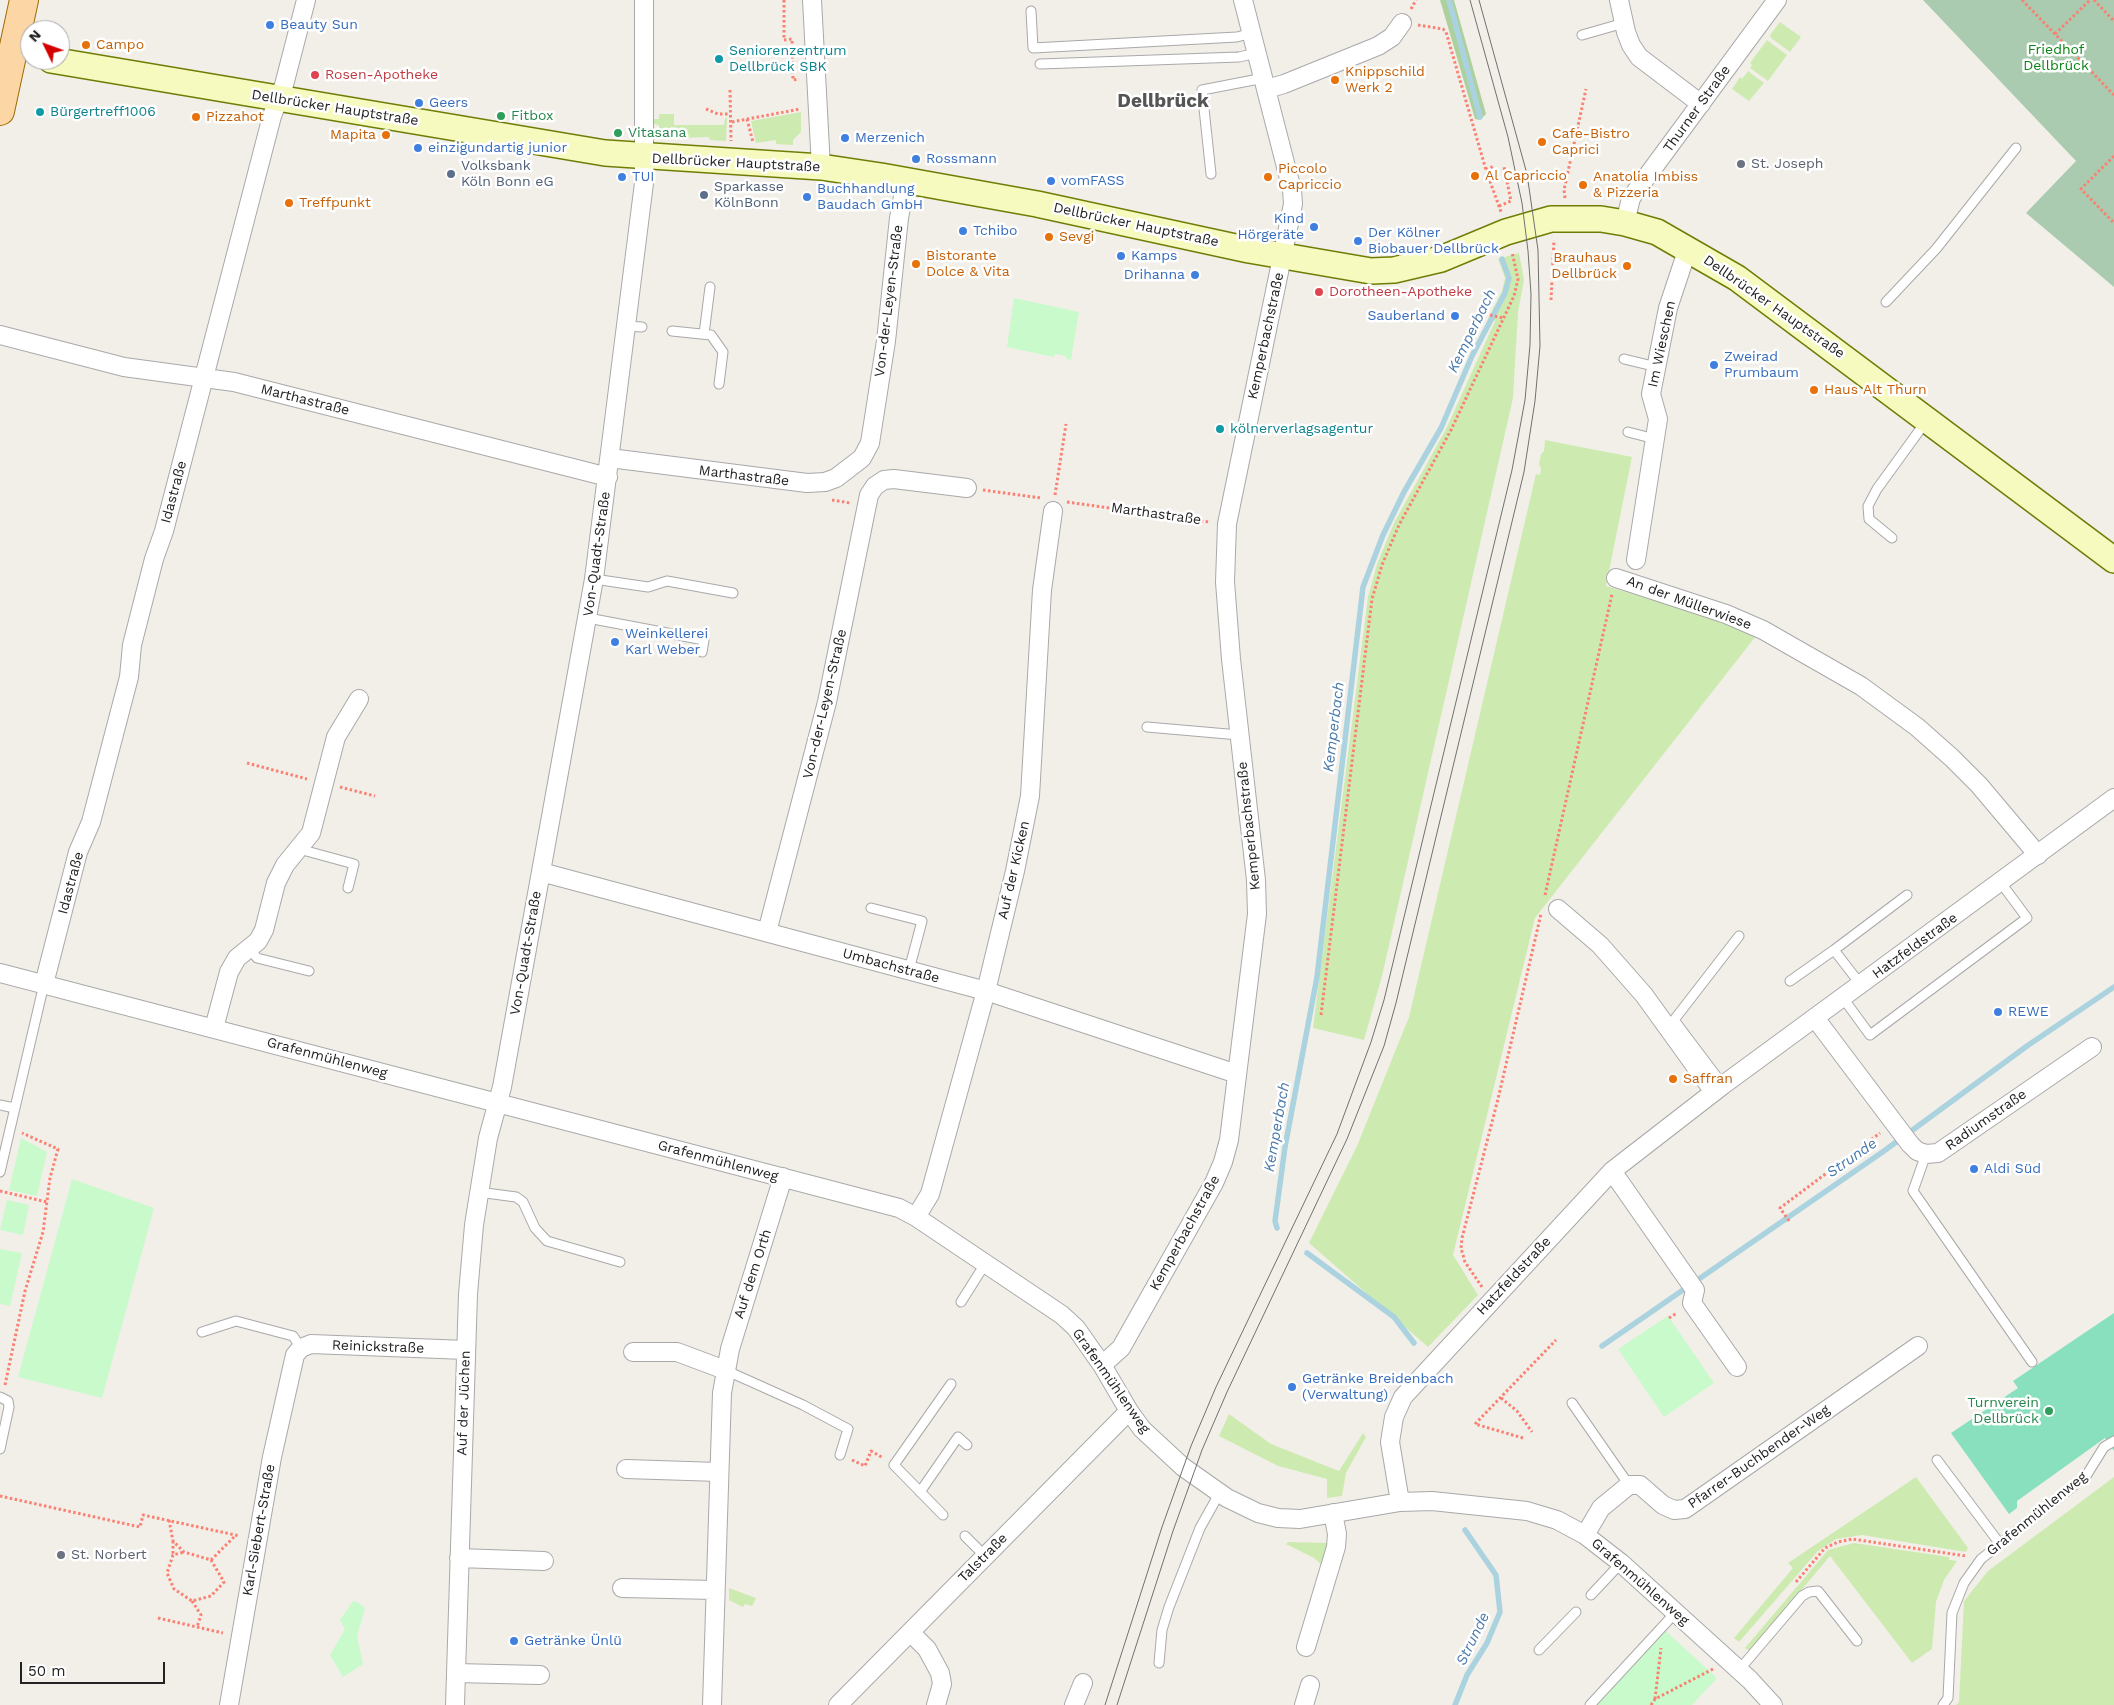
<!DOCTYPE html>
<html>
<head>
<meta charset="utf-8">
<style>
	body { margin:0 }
	#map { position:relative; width:2114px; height:1705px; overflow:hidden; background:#f2efe9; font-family:"Work Sans",sans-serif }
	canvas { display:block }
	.north { position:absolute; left:20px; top:20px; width:50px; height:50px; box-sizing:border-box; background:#fff; border:1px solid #a7a7a7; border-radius:50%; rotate:312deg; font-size:14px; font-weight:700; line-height:20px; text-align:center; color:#222 }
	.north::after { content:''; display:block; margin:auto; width:18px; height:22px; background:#d40000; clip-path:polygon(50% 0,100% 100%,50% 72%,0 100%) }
	.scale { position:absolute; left:20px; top:1662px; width:145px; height:22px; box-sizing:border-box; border:2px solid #222; border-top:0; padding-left:6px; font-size:15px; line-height:18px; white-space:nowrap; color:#222; -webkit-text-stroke:4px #fff; paint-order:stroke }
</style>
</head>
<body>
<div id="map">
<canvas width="2114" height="1705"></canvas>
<div class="north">N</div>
<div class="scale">50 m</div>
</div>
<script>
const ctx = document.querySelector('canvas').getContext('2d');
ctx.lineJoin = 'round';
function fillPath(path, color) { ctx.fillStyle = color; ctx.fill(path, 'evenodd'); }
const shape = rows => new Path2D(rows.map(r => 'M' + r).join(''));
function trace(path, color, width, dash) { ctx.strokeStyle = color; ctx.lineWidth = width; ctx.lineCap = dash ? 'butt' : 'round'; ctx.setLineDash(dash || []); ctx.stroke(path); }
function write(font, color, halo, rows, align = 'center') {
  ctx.font = font + ' "Work Sans",sans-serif'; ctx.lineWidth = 5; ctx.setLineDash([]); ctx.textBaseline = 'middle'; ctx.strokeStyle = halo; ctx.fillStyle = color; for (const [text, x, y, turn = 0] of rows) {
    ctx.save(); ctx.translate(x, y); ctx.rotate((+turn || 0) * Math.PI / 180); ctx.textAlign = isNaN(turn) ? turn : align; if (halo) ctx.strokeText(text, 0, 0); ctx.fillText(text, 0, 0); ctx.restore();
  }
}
const grass = shape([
	[1780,22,1801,37,1790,52,1771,38,1770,35],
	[1767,40,1787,55,1768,81,1750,68,1752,65,1750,63],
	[1748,71,1764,83,1749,101,1732,89,1740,77,1742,79],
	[801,112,801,132,793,140,793,145,776,144,776,140,756,143,751,121],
	[659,114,674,114,674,125,724,125,725,118,727,118,726,141,710,140,709,137,674,138,674,134,659,134,659,125,654,124,654,119,659,119],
	[1519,253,1524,280,1518,312,1513,398,1382,976,1364,1040,1313,1028,1368,597,1377,564,1394,523,1446,429,1495,321,1488,319,1502,291,1505,278,1498,259],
	[1545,440,1632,457,1606,586,1696,613,1756,636,1535,918,1453,1255,1478,1295,1428,1347,1309,1243,1357,1146,1409,1017,1536,474,1540,475,1541,469,1539,464,1541,454,1544,451],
	[1229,1414,1271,1444,1339,1471,1363,1433,1366,1437,1346,1473,1342,1496,1327,1498,1327,1479,1278,1466,1219,1436],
	[1916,1477,1968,1548,1966,1552,1862,1535,1836,1539,1818,1551,1739,1642,1734,1638,1793,1568,1788,1563],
	[2114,1477,2114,1705,1956,1705,1959,1702,1964,1601,1988,1571],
	[1288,1542,1329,1543,1323,1566,1314,1558,1286,1544],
	[1854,1543,1949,1557,1949,1560,1957,1561,1944,1580,1936,1602,1932,1649,1912,1663,1830,1556,1750,1651,1745,1648,1828,1550],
	[729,1588,756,1598,752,1606,745,1604,743,1607,729,1600]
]);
const forest = shape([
	[1440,0,1454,0,1486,114,1480,120,1475,119]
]);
const cemetery = shape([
	[1923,0,2114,0,2114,287,2026,213,2076,161]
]);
const park = shape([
	[1014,298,1079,312,1071,360,1066,359,1066,356,1055,354,1054,357,1007,347],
	[21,1138,47,1152,37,1196,9,1190],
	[72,1179,154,1208,102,1398,18,1377],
	[7,1200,29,1205,23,1235,0,1230],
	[0,1249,22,1253,10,1306,0,1304],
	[1668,1316,1714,1383,1664,1417,1618,1349],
	[353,1601,357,1602,365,1608,357,1636,363,1664,343,1677,330,1655,345,1629,340,1620],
	[1658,1624,1717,1678,1692,1705,1594,1705]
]);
const pitch = shape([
	[2114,1313,2114,1451,2105,1438,2017,1501,2017,1508,2009,1514,1951,1433,2018,1388,2013,1381]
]);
const stream = shape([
	[1449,0,1480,117],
	[1277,1228,1275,1221,1285,1147,1317,977,1363,587,1383,535,1404,492,1441,428,1472,356,1505,293,1509,278,1502,259],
	[1307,1253,1394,1317,1414,1343],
	[1602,1346,1884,1151,2027,1046,2114,987],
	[1455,1705,1467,1675,1487,1643,1500,1612,1496,1575,1465,1530]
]);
const path = shape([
	[784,0,784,40,792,39,793,80,799,79],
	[2022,0,2114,95],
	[2094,0,2114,21],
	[1411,9,1416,0],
	[1418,25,1443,29,1446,32,1486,170,1501,212],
	[2055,34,2090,0],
	[730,90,731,141],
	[706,109,718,114,730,114],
	[747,119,753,142],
	[732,122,800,109],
	[2114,156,2081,189,2114,223],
	[1486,170,1494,166],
	[1565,198,1564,190,1586,89],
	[1499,206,1511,201,1504,167],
	[1551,300,1554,240],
	[1490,315,1503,318],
	[983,490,1041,498],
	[1055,495,1066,424],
	[832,500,850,503],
	[1067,502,1209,522],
	[247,763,307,779],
	[340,787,375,796],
	[1545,895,1612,594],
	[1321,1015,1372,599,1382,565,1399,525,1451,430,1514,296,1518,279,1512,252],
	[0,1191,47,1202],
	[1789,1221,1780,1208,1880,1133],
	[1482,1287,1465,1262,1461,1248,1462,1238,1498,1099,1541,914],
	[1669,1318,1677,1313],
	[5,1385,25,1291,43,1232,50,1178,58,1149,22,1133],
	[1501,1398,1517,1411,1532,1432],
	[1523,1438,1475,1424,1556,1340],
	[852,1460,865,1466,871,1451,883,1458],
	[0,1496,140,1527,143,1515,240,1536],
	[169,1520,173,1541,184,1552,211,1560,224,1582,211,1596,192,1601,174,1589,167,1573,173,1555,184,1552],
	[173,1541,173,1555],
	[211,1560,235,1536],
	[1796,1582,1825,1548,1838,1542,1852,1539,1966,1556],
	[192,1601,201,1615,197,1627],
	[158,1618,223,1633],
	[1655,1699,1661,1648],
	[1651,1705,1655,1699,1713,1669]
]);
const lane = shape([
	[1031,11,1033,48,1237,37,1252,33],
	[1582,35,1624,23],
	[1040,64,1239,57,1257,53],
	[1211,174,1202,90,1264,78],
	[1886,302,1936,249,2016,148],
	[626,326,642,327],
	[672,331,711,335,723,352,719,384],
	[704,334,710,287],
	[1624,359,1657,367],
	[1628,432,1655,439],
	[1892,538,1869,519,1868,506,1877,489,1927,420],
	[594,579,648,587,667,581,733,593],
	[588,618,704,640,702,652],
	[1147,727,1239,735],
	[299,849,354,864,348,888],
	[871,908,922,921,909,970],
	[250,949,257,958,309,971],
	[1790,981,1834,950],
	[1861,985,1834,950,1907,895],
	[1843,998,1870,1035,2027,918,2001,883],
	[1723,1085,1674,1020,1739,936],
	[0,1105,14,1108],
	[1926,1154,1913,1191,2032,1362],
	[0,1172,44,984],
	[478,1192,516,1197,523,1202,535,1228,547,1241,620,1262],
	[961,1302,985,1264],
	[202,1332,236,1321,293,1336,301,1348],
	[725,1370,803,1405,848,1429,840,1455],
	[0,1397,8,1401,9,1407,0,1449],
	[1572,1403,1629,1485],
	[1937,1460,2000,1544],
	[920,1492,958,1437,967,1445],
	[943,1515,894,1465,951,1384],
	[965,1536,985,1556],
	[1591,1595,1621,1563],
	[1539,1650,1576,1612],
	[1159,1663,1162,1630,1169,1607,1200,1528,1219,1494],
	[1739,1670,1802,1596,1809,1592,1818,1591,1857,1641],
	[1590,1705,1676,1612],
	[1943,1705,1948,1698,1952,1613,1964,1583,1981,1559,2086,1476,2104,1447,2114,1441]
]);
const street = shape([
	[812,0,821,167],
	[1619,0,1626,32,1631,45,1639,57,1701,104],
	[1267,89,1284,84,1378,46,1392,37,1402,23],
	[1625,223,1631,198,1777,0],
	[0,335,124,367,234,382,608,477],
	[610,458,807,483,825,482,836,478,862,458,870,443,886,341,899,218,906,181],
	[1636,560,1658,419,1651,394,1668,308,1684,260,1690,249],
	[1616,578,1726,614,1763,630,1861,686,1917,727,1952,758,1979,785,2038,855],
	[541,872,986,991,1237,1074],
	[1558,909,1600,945,1644,995,1714,1092],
	[767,932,827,702,869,495,875,486,884,480,894,479,967,488],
	[0,973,899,1208,916,1217,1062,1315,1076,1328,1102,1365,1129,1411,1142,1429,1183,1467,1227,1498,1258,1513,1278,1518,1300,1519,1400,1502,1432,1501,1527,1511,1557,1520,1585,1535,1621,1563,1750,1680,1773,1705],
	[44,984,78,852,91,822,129,677,132,645,154,559,164,531,272,116,284,85,306,0],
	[1815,1018,1910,1144,1917,1151,1926,1154,1938,1153,2092,1047],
	[214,1028,229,972,237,958,258,941,264,930,276,883,285,865,311,833,336,737,359,699],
	[1612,1171,1695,1290,1692,1303,1737,1367],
	[916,1217,930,1194,986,991,1015,871,1030,796,1042,590,1053,511],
	[633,1352,677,1352,725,1370],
	[1102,1365,1121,1348,1214,1183,1223,1162,1229,1140,1257,914,1256,880,1231,659,1225,582,1227,524,1293,204,1292,190,1243,0],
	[626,1469,719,1472],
	[1400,1502,1390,1442,1394,1417,1403,1397,1612,1171,1723,1085,2114,798],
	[1585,1535,1601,1508,1629,1485,1640,1485,1663,1505,1674,1510,1685,1509,1918,1346],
	[459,1558,544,1561],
	[622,1588,715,1590],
	[910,1632,927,1649,940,1673,942,1684,936,1705],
	[1306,1647,1336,1547,1337,1534,1333,1513],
	[456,1673,540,1675],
	[229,1705,272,1457,295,1355,301,1348,311,1344,466,1350],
	[455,1705,468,1294,474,1225,488,1138,502,1087,594,579,644,183,644,0],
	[712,1705,722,1393,730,1349,783,1177],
	[838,1705,1129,1411],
	[1074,1705,1083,1683],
	[1304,1705,1310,1685]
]);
const secondary = shape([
	[51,60,605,153,821,167,881,176,1037,204,1249,250,1371,271,1394,270,1441,259,1506,232,1551,219,1601,219,1625,223,1657,232,1737,278,2114,560]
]);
const primary = shape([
	[0,111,24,0]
]);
const tram = shape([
	[1105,1705,1162,1527,1191,1446,1216,1387,1337,1134,1371,1042,1384,1000,1512,470,1525,400,1530,345,1531,294,1528,251,1522,203,1508,137,1470,0],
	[1117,1705,1173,1531,1202,1450,1227,1392,1347,1139,1384,1046,1396,1003,1524,472,1535,401,1540,346,1538,250,1527,174,1479,0]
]);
const markers = [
	[270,25,5,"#3f7fe0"],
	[86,45,5,"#e8710a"],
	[719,59,5,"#0f9aa8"],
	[315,75,5,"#e0444e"],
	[1335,80,5,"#e8710a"],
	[419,103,5,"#3f7fe0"],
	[40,112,5,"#0f9aa8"],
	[501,116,5,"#2e9e5b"],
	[196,117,5,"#e8710a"],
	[618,133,5,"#2e9e5b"],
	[386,135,5,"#e8710a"],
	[845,138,5,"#3f7fe0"],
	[1542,142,5,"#e8710a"],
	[418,148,5,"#3f7fe0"],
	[916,159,5,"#3f7fe0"],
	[1741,164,5,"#6b7280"],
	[451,174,5,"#5c6f8a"],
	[1475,176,5,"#e8710a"],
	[622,177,5,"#3f7fe0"],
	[1268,177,5,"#e8710a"],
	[1051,181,5,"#3f7fe0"],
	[1583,185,5,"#e8710a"],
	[704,195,5,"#5c6f8a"],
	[807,197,5,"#3f7fe0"],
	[289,203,5,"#e8710a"],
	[1314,227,5,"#3f7fe0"],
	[963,231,5,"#3f7fe0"],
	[1049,237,5,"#e8710a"],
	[1358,241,5,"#3f7fe0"],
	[1121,256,5,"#3f7fe0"],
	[916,264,5,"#e8710a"],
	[1627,266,5,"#e8710a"],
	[1195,275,5,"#3f7fe0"],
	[1319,292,5,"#e0444e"],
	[1455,316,5,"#3f7fe0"],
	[1714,365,5,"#3f7fe0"],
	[1814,390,5,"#e8710a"],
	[1220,429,5,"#0f9aa8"],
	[615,642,5,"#3f7fe0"],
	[1998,1012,5,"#3f7fe0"],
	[1673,1079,5,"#e8710a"],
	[1974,1169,5,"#3f7fe0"],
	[1292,1387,5,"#3f7fe0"],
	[2049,1411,5,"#2e9e5b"],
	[61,1555,5,"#6b7280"],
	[514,1641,5,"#3f7fe0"]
];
const shopNames = [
	["Beauty Sun",280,25],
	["Geers",429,103],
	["Merzenich",855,138],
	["einzigundartig junior",428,148],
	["Rossmann",926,159],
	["TUI",632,177],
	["vomFASS",1061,181],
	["Buchhandlung",817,189],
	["Baudach GmbH",817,205],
	["Kind",1304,219,"right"],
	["Hörgeräte",1304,235,"right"],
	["Tchibo",973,231],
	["Der Kölner",1368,233],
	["Biobauer Dellbrück",1368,249],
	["Kamps",1131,256],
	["Drihanna",1185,275,"right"],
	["Sauberland",1445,316,"right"],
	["Zweirad",1724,357],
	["Prumbaum",1724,373],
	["Weinkellerei",625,634],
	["Karl Weber",625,650],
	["REWE",2008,1012],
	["Aldi Süd",1984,1169],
	["Getränke Breidenbach",1302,1379],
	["(Verwaltung)",1302,1395],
	["Getränke Ünlü",524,1641]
];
const foodNames = [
	["Campo",96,45],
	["Knippschild",1345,72],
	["Werk 2",1345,88],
	["Pizzahot",206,117],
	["Cafe-Bistro",1552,134],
	["Caprici",1552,150],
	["Mapita",376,135,"right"],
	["Piccolo",1278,169],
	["Capriccio",1278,185],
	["Al Capriccio",1485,176],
	["Anatolia Imbiss",1593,177],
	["& Pizzeria",1593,193],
	["Treffpunkt",299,203],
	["Sevgi",1059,237],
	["Bistorante",926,256],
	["Dolce & Vita",926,272],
	["Brauhaus",1617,258,"right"],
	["Dellbrück",1617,274,"right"],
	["Haus Alt Thurn",1824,390],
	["Saffran",1683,1079]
];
const parkNames = [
	["Friedhof",2056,50],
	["Dellbrück",2056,66]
];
const cultureNames = [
	["Seniorenzentrum",729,51],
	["Dellbrück SBK",729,67],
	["Bürgertreff1006",50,112],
	["kölnerverlagsagentur",1230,429]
];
const healthNames = [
	["Rosen-Apotheke",325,75],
	["Dorotheen-Apotheke",1329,292]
];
const streetNames = [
	["Dellbrücker Hauptstraße",335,108,9],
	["Thurner Straße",1697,109,-54],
	["Dellbrücker Hauptstraße",736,163,3],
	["Dellbrücker Hauptstraße",1136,225,12],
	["Von-der-Leyen-Straße",889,301,-83],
	["Dellbrücker Hauptstraße",1774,307,35],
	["Kemperbachstraße",1266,336,-78],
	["Im Wieschen",1662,344,-78],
	["Marthastraße",305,400,14],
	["Marthastraße",744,476,7],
	["Idastraße",174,492,-75],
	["Marthastraße",1156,514,8],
	["Von-Quadt-Straße",597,554,-82],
	["An der Müllerwiese",1689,603,20],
	["Von-der-Leyen-Straße",825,704,-77],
	["Kemperbachstraße",1249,826,-96],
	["Auf der Kicken",1014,870,-77],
	["Idastraße",71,883,-75],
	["Hatzfeldstraße",1915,946,-36],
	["Von-Quadt-Straße",526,953,-80],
	["Umbachstraße",891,966,15],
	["Grafenmühlenweg",327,1058,15],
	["Radiumstraße",1986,1120,-35],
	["Grafenmühlenweg",718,1161,15],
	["Kemperbachstraße",1185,1233,-61],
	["Auf dem Orth",753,1274,-72],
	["Hatzfeldstraße",1514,1276,-47],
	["Reinickstraße",378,1347,2],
	["Grafenmühlenweg",1111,1381,55],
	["Auf der Jüchen",464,1403,-88],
	["Pfarrer-Buchbender-Weg",1759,1457,-35],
	["Grafenmühlenweg",2037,1514,-39],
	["Karl-Siebert-Straße",259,1530,-80],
	["Talstraße",983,1558,-45],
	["Grafenmühlenweg",1640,1582,41]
];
const leisureNames = [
	["Fitbox",511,116],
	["Vitasana",628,133],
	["Turnverein",2039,1403,"right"],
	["Dellbrück",2039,1419,"right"]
];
const worshipNames = [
	["St. Joseph",1751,164],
	["St. Norbert",71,1555]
];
const serviceNames = [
	["Volksbank",461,166],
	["Köln Bonn eG",461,182],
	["Sparkasse",714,187],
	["KölnBonn",714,203]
];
const waterNames = [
	["Kemperbach",1472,331,-64],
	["Kemperbach",1334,727,-83],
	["Kemperbach",1277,1127,-80],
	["Strunde",1852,1158,-35],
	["Strunde",1473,1639,-64]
];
const districtNames = [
	["Dellbrück",1163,101]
];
fillPath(grass, '#cdebb0');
fillPath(forest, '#add19e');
fillPath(cemetery, '#aacbaf');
fillPath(park, '#c8facc');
fillPath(pitch, '#88e0be');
trace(stream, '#aad3df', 5.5);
trace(lane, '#a9a9a9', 11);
trace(street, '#a9a9a9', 20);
trace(secondary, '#707d05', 28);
trace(primary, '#a06b00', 30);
trace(path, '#fa8072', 3, [2.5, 2.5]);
trace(lane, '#fff', 9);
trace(street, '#fff', 18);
trace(secondary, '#f7fabf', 25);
trace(primary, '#fcd6a4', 28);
trace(tram, '#707070', 1);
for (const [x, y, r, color] of markers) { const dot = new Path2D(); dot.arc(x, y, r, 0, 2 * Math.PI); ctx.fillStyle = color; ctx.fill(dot); trace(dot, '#fff', 2); }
write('14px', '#366cbe', '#fff', shopNames, 'left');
write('14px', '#c56008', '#fff', foodNames, 'left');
write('14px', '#0c8416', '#fff', parkNames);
write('14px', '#0d838f', '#fff', cultureNames, 'left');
write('14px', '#be3a42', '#fff', healthNames, 'left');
write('14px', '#222', '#fff', streetNames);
write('14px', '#27864d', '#fff', leisureNames, 'left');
write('14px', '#5b616d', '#fff', worshipNames, 'left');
write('14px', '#4e5e75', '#fff', serviceNames, 'left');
write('italic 15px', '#4a7aab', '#fff', waterNames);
write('bold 19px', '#555', '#fff', districtNames);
</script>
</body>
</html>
